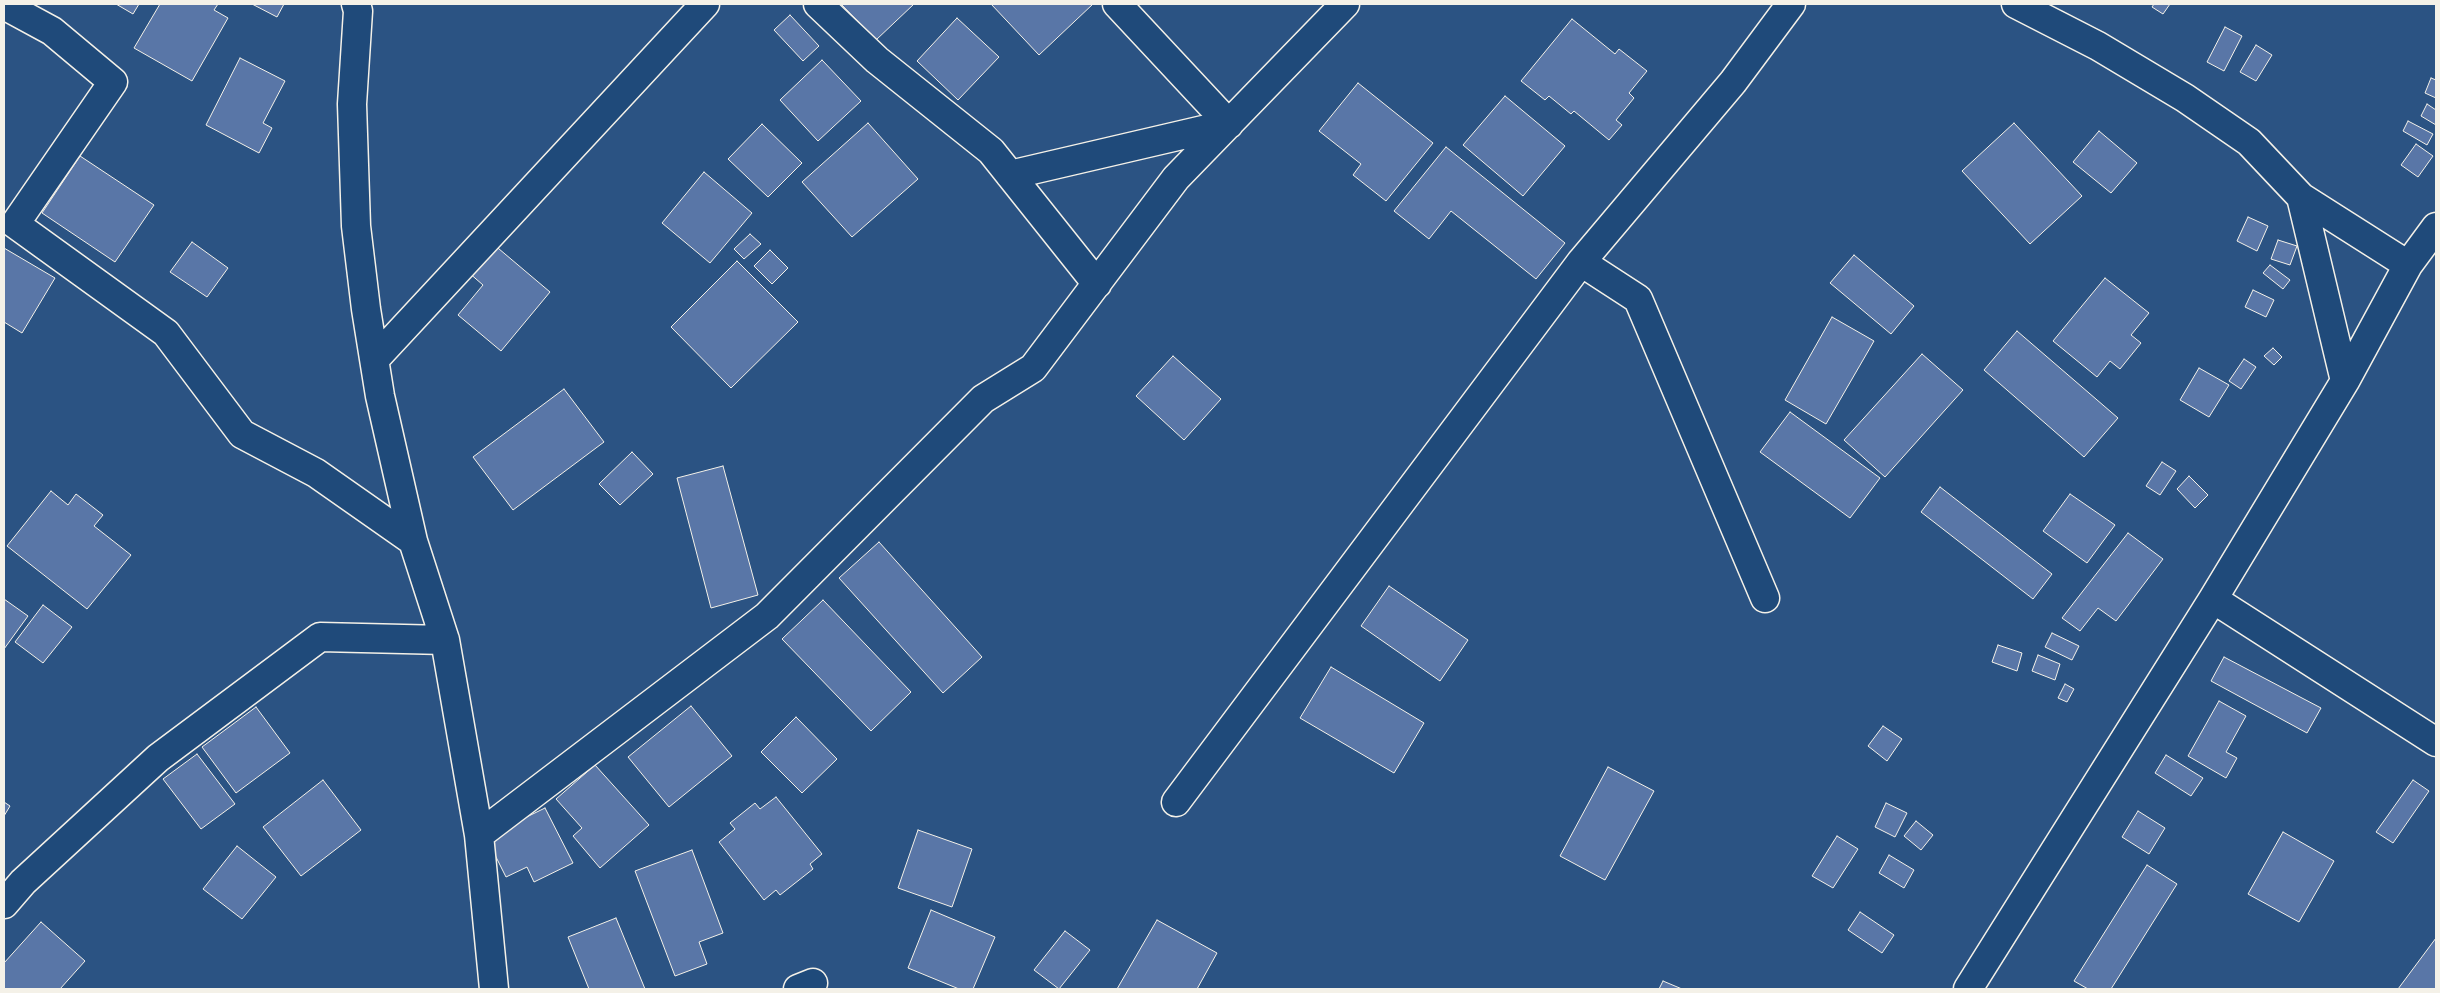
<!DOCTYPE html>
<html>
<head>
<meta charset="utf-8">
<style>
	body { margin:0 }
	#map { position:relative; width:2440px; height:993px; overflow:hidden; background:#2b5383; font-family:"Patrick Hand",sans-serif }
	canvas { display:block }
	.frame { position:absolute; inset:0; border:5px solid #f4f1e8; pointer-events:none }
</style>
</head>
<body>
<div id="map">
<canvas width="2440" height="993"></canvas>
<div class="frame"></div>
</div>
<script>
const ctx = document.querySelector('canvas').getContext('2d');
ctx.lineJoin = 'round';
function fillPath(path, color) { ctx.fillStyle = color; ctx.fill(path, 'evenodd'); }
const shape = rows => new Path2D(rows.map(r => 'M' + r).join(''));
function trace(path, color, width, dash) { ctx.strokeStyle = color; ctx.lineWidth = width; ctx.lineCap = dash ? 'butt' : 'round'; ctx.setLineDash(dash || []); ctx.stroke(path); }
const building = shape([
	[116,4,139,4,133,14,116,4],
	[160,4,218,4,214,10,228,18,192,81,134,48,160,4],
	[252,4,284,4,277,17,252,4],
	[841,4,914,4,876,40,841,4],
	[991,4,1093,4,1039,55,991,4],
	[2154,4,2170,4,2163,14,2152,7,2154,4],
	[790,15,819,46,803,61,774,30,790,15],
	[957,18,999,57,958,100,917,61,957,18],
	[1572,19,1615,54,1619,49,1647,71,1629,93,1634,98,1616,120,1622,125,1609,140,1574,111,1571,114,1549,96,1545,100,1521,81,1572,19],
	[2225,27,2242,36,2224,71,2207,62,2225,27],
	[2256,45,2272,55,2256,81,2240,72,2256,45],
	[240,58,285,81,263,123,272,128,259,153,206,125,240,58],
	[822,60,861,101,818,141,780,100,822,60],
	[2431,78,2436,80,2436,98,2425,93,2431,78],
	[1358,83,1433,143,1386,201,1353,175,1361,164,1319,131,1358,83],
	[1505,96,1565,146,1523,196,1463,145,1505,96],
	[2427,104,2436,110,2436,125,2421,116,2427,104],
	[2408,121,2433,134,2427,145,2403,131,2408,121],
	[868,123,918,179,852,237,802,182,868,123],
	[2014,123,2082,196,2030,244,1962,171,2014,123],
	[762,124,802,163,768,197,728,159,762,124],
	[2099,131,2137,163,2111,193,2073,162,2099,131],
	[2416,144,2433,156,2418,177,2401,165,2416,144],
	[1446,147,1565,243,1536,279,1451,211,1429,239,1394,211,1446,147],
	[80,156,154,205,115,262,42,213,80,156],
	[704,172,752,213,710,263,662,223,704,172],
	[2248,217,2268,226,2257,251,2237,241,2248,217],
	[750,234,761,244,744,259,734,249,750,234],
	[2278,240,2297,246,2290,265,2271,259,2278,240],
	[192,242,228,268,207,297,170,272,192,242],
	[492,243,550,292,501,351,458,315,483,285,468,272,492,243],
	[4,248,55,278,22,333,4,322,4,248],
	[770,250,788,268,772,284,754,266,770,250],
	[1854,255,1914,306,1891,334,1830,283,1854,255],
	[737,261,798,322,731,388,671,327,737,261],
	[2270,265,2290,280,2283,289,2263,273,2270,265],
	[2105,278,2149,313,2131,335,2141,343,2120,369,2110,361,2097,377,2053,341,2105,278],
	[2253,290,2274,300,2266,317,2245,307,2253,290],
	[1832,317,1874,341,1826,424,1785,400,1832,317],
	[2017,331,2118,418,2084,457,1984,370,2017,331],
	[2273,348,2282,357,2274,365,2264,356,2273,348],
	[1922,354,1963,390,1885,477,1844,440,1922,354],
	[1173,356,1221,399,1184,440,1136,396,1173,356],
	[2244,359,2256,367,2241,389,2229,381,2244,359],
	[2199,368,2229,385,2209,417,2180,400,2199,368],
	[564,389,604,442,513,510,473,457,564,389],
	[1790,412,1880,478,1850,518,1760,452,1790,412],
	[632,452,653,474,620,505,599,484,632,452],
	[2162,462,2176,471,2160,495,2146,486,2162,462],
	[723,466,758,595,711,608,677,478,723,466],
	[2189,476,2208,495,2195,508,2177,489,2189,476],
	[1940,487,2052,574,2033,599,1921,512,1940,487],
	[51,491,68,505,76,494,103,515,94,526,131,555,87,609,7,546,51,491],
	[2070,494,2115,525,2087,563,2043,531,2070,494],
	[2128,533,2163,559,2116,621,2098,608,2080,631,2062,618,2128,533],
	[879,542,982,657,943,693,839,578,879,542],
	[1389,586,1468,640,1440,681,1361,626,1389,586],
	[4,599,28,616,4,649,4,599],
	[823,600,911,692,871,731,782,639,823,600],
	[43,605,72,627,43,663,15,642,43,605],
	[2052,633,2079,646,2072,660,2045,647,2052,633],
	[1998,645,2022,653,2017,671,1992,662,1998,645],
	[2038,655,2060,664,2055,680,2032,671,2038,655],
	[2224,657,2321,708,2307,733,2211,681,2224,657],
	[1331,667,1424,723,1394,773,1300,718,1331,667],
	[2065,684,2074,689,2067,702,2058,698,2065,684],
	[2219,701,2246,716,2226,752,2237,758,2226,778,2188,756,2219,701],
	[691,706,732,756,669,807,628,757,691,706],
	[256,707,290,753,236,793,202,747,256,707],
	[796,717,837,759,802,793,761,752,796,717],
	[1883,726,1902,739,1887,761,1868,746,1883,726],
	[197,754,235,804,201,829,163,779,197,754],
	[2166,755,2203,778,2191,796,2155,773,2166,755],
	[595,765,649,825,600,868,573,836,582,828,556,799,595,765],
	[1608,767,1654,791,1605,880,1560,856,1608,767],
	[323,780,361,830,301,876,263,827,323,780],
	[2413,780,2429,791,2393,843,2376,832,2413,780],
	[776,797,822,854,810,864,813,869,780,895,776,890,764,900,719,842,735,829,730,823,755,803,760,809,776,797],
	[4,802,10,806,4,816,4,802],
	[1886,803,1907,813,1895,837,1875,827,1886,803],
	[545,808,573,863,534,882,527,867,506,877,486,837,545,808],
	[2138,811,2165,828,2149,854,2122,837,2138,811],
	[1916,821,1933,835,1921,850,1904,836,1916,821],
	[918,830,972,849,952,907,898,888,918,830],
	[2283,832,2334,861,2299,922,2248,894,2283,832],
	[1837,836,1858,849,1833,888,1812,876,1837,836],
	[237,846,276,877,242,919,203,889,237,846],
	[692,850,723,933,699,942,707,964,675,976,635,871,692,850],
	[1889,855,1914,870,1904,888,1879,873,1889,855],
	[2147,865,2177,884,2111,989,2088,989,2074,981,2147,865],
	[931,910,995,937,973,989,959,989,908,968,931,910],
	[1860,912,1894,935,1882,953,1848,930,1860,912],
	[616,918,645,989,589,989,568,937,616,918],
	[1157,920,1217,953,1197,989,1117,989,1157,920],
	[41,922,85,961,60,989,4,989,4,963,41,922],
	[1065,931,1090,950,1059,989,1034,970,1065,931],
	[2436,938,2436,989,2398,989,2436,938],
	[1663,981,1682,989,1659,989,1663,981]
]);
const minor = shape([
	[356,4,358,11,352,104,356,226,366,309,380,396,413,541,445,640,479,835,494,989],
	[818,4,877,60,991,151,1097,284],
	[1117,4,1229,124],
	[2016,4,2098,46,2185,98,2249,142,2301,197,2408,265],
	[4,5,52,31,113,82,15,224,166,333,242,434,316,473,413,541],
	[1010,175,1229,124],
	[2301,197,2345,381],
	[1581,262,1638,299,1765,598],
	[375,359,705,4],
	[2213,599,2436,742],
	[1176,802,1581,262,1733,82,1791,4],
	[479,835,767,616,983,399,1033,368,1176,178,1345,4],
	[4,904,23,882,158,758,320,637,445,640],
	[798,989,813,983],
	[1968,989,2213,599,2345,381,2408,265,2436,227]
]);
fillPath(building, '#5976a7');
trace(building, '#f4f1e8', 1);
trace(minor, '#f4f1e8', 31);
trace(minor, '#1f4a7a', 28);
</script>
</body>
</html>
